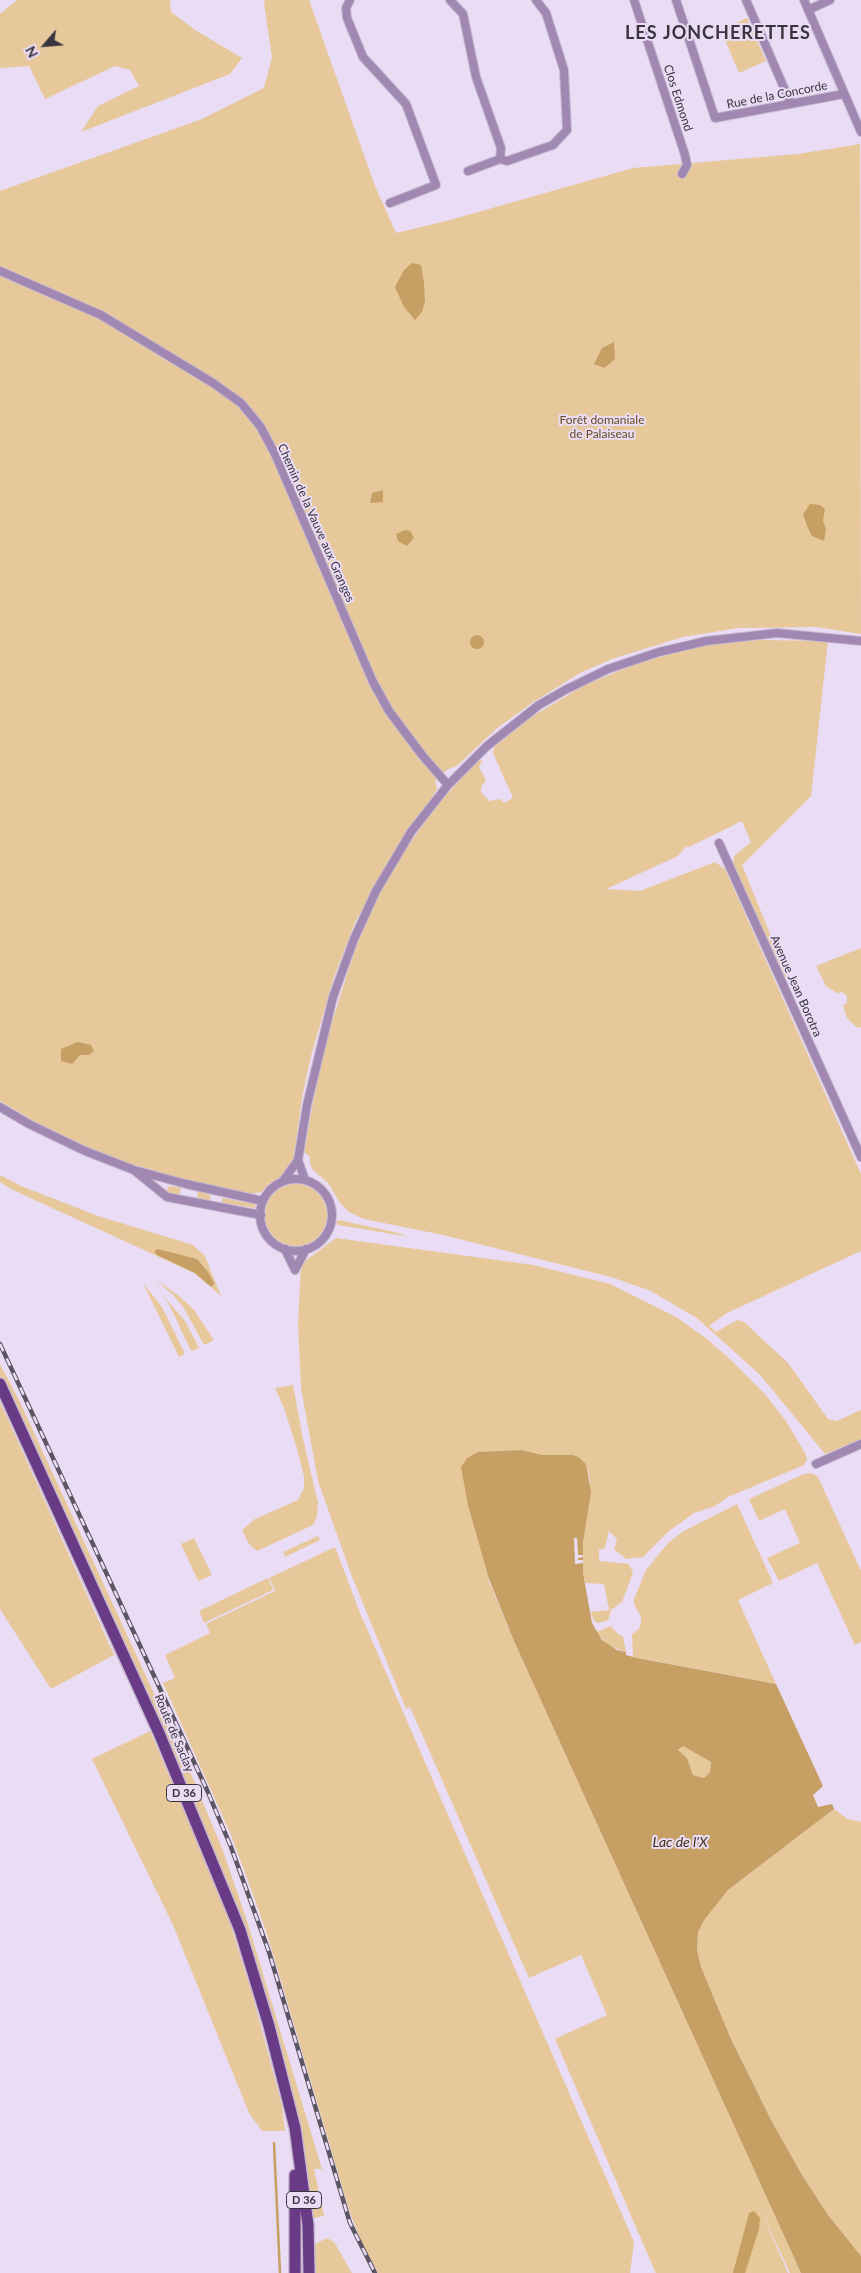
<!DOCTYPE html>
<html>
<head>
<meta charset="utf-8">
<style>
	body { margin:0 }
	#map { position:relative; width:861px; height:2273px; overflow:hidden; background:#eadcf5; font-family:Lato,sans-serif }
	canvas { display:block }
	.north { position:absolute; left:20px; top:20px; width:50px; height:50px; -webkit-text-stroke:4px #eadcf5; paint-order:stroke; rotate:243deg; font-size:14px; font-weight:700; line-height:20px; text-align:center; color:#3a343e }
	.north::after { content:''; display:block; margin:auto; width:18px; height:22px; background:#3a343e; clip-path:polygon(50% 0,100% 100%,50% 72%,0 100%) }
</style>
</head>
<body>
<div id="map">
<canvas width="861" height="2273"></canvas>
<div class="north">N</div>
</div>
<script>
const ctx = document.querySelector('canvas').getContext('2d');
ctx.lineJoin = 'round';
function fillPath(path, color) { ctx.fillStyle = color; ctx.fill(path, 'evenodd'); }
const shape = rows => new Path2D(rows.map(r => 'M' + r).join(''));
function trace(path, color, width, dash) { ctx.strokeStyle = color; ctx.lineWidth = width; ctx.lineCap = dash ? 'butt' : 'round'; ctx.setLineDash(dash || []); ctx.stroke(path); }
function write(font, color, halo, rows, align = 'center') {
  ctx.font = font + ' Lato,sans-serif'; ctx.lineWidth = 4; ctx.setLineDash([]); ctx.textBaseline = 'middle'; ctx.strokeStyle = halo; ctx.fillStyle = color; for (const [text, x, y, turn = 0] of rows) {
    ctx.save(); ctx.translate(x, y); ctx.rotate((+turn || 0) * Math.PI / 180); ctx.textAlign = isNaN(turn) ? turn : align; if (halo) ctx.strokeText(text, 0, 0); ctx.fillText(text, 0, 0); ctx.restore();
  }
}
const green = shape([
	[17,0,170,0,171,12,195,30,242,58,230,74,81,132,98,106,139,86,130,70,115,66,45,99,29,66,0,68,0,14],
	[265,0,309,0,375,186,396,233,450,220,633,168,798,154,860,144,861,634,816,627,738,628,683,637,612,659,580,673,535,701,497,728,458,765,447,770,435,781,437,789,356,920,334,977,311,1056,302,1098,293,1163,287,1174,271,1182,261,1192,249,1194,192,1182,125,1162,80,1144,37,1123,0,1101,0,191,202,119,264,88,272,57,264,4],
	[747,18,766,61,739,73,721,30],
	[758,640,828,641,811,796,742,865,788,978,784,979,733,867,734,856,751,842,742,821,687,848,687,845,678,856,606,889,640,891,715,862,725,869,861,1174,861,1251,727,1313,709,1326,716,1332,737,1320,744,1322,788,1363,828,1419,837,1421,861,1410,861,1439,825,1454,761,1376,698,1319,651,1291,611,1277,443,1235,364,1219,349,1212,341,1204,328,1183,313,1170,310,1164,310,1157,304,1152,322,1054,357,943,380,893,407,847,437,806,465,774,478,761,483,760,479,767,486,780,481,787,481,792,489,801,500,799,504,803,513,798,493,753,494,747,530,718,585,685,636,664,680,651,720,643],
	[861,948,861,1027,857,1028,847,1018,844,1009,843,1005,847,1003,847,996,842,992,837,993,826,986,816,966],
	[0,1175,21,1186,98,1216,193,1245,205,1256,221,1296,194,1273,13,1190,0,1182],
	'265 1215a31 31 0 1 1 62 0a31 31 0 1 1-62 0Z',
	[169,1186,181,1188,179,1197,170,1196,166,1192],
	[198,1191,209,1193,211,1199,206,1201,197,1200],
	[223,1198,255,1204,255,1208,223,1203,222,1201],
	[339,1220,394,1232,410,1237,338,1225,336,1222],
	[336,1238,533,1265,610,1284,676,1317,706,1338,733,1362,764,1393,786,1421,805,1453,807,1459,804,1465,728,1497,715,1506,694,1513,669,1531,643,1557,626,1559,614,1549,617,1539,609,1531,605,1548,599,1550,599,1561,629,1564,633,1573,622,1602,611,1610,608,1620,599,1623,595,1622,590,1612,609,1610,604,1584,585,1583,583,1573,583,1542,590,1480,586,1464,573,1455,542,1455,522,1450,478,1452,467,1458,489,1581,514,1641,801,2273,790,2273,757,2202,788,2273,656,2273,654,2269,555,2039,607,2015,581,1955,529,1978,410,1707,406,1709,351,1574,318,1481,301,1388,298,1324,301,1264],
	[155,1279,179,1296,194,1310,214,1340,204,1345,184,1308,173,1295],
	[143,1283,162,1307,185,1354,179,1357],
	[160,1292,185,1321,199,1348,191,1351,169,1304],
	[0,1364,19,1400,191,1774,222,1848,248,1924,322,2169,314,2169,324,2216,309,2219,305,2150,246,1936,45,1473,0,1377],
	[293,1385,303,1439,318,1503,317,1516,313,1525,257,1551,249,1544,242,1530,255,1519,298,1500,304,1488,304,1476,297,1449,284,1408,275,1388],
	[0,1402,114,1655,51,1689,0,1609],
	[811,1473,818,1477,861,1571,861,1642,855,1645,817,1563,779,1581,767,1558,800,1543,785,1509,759,1521,749,1499,804,1474],
	[737,1504,773,1583,738,1600,776,1684,633,1657,632,1634,639,1629,641,1623,641,1617,634,1604,634,1599,646,1570,669,1542,684,1531],
	[318,1536,320,1540,285,1557,283,1552],
	[194,1538,212,1575,198,1581,181,1544],
	[335,1547,360,1613,634,2242,630,2273,378,2273,362,2243,349,2210,267,1934,247,1878,231,1835,163,1683,175,1678,165,1655,210,1633,206,1624,275,1591,269,1578],
	[268,1578,273,1590,204,1623,199,1611],
	[611,1626,618,1634,623,1636,626,1652,608,1645,596,1632],
	[150,1731,226,1910,253,1997,282,2106,285,2131,262,2131,249,2113,173,1925,92,1759],
	[683,1746,711,1762,710,1772,704,1778,693,1775,687,1758,678,1750],
	[834,1809,848,1819,861,1822,861,2256,828,2215,802,2175,771,2120,731,2039,701,1967,697,1950,698,1932,704,1919,728,1890],
	[327,2238,334,2242,352,2273,312,2273,313,2245]
]);
const water = shape([
	[412,263,421,265,424,283,425,301,422,312,415,320,404,307,395,287,404,270],
	[614,342,615,359,604,368,594,364,602,348],
	[383,490,383,502,370,503,372,493],
	[810,504,820,505,825,509,823,520,826,530,824,541,812,536,807,526,803,514],
	[405,530,410,531,414,538,407,546,398,541,396,534],
	'470 642a7 7 0 1 1 14 0a7 7 0 1 1-14 0Z',
	[78,1042,91,1045,94,1051,89,1055,80,1055,72,1064,61,1061,61,1049],
	[158,1249,197,1259,208,1272,214,1283,213,1286,210,1286,195,1273,157,1255,154,1251],
	[522,1450,542,1455,573,1455,578,1457,586,1464,591,1492,583,1542,583,1573,592,1623,602,1640,617,1650,626,1652,626,1655,637,1658,776,1684,823,1786,813,1795,818,1807,832,1804,834,1809,728,1890,704,1920,698,1932,697,1950,701,1967,731,2039,771,2120,802,2175,828,2215,861,2256,861,2273,801,2273,514,1641,489,1579,468,1505,461,1467,467,1458,478,1452],
	[683,1746,711,1762,710,1772,704,1778,693,1775,687,1758,678,1750],
	[754,2211,760,2218,759,2229,745,2273,733,2273,749,2213]
]);
const pier = shape([
	[574,1538,577,1538,578,1555,583,1555,583,1557,578,1558,578,1560,583,1560,583,1563,575,1564]
]);
const stream = shape([
	[274,2143,280,2273]
]);
const street = shape([
	[350,0,346,8,347,18,363,57,406,104,436,185,390,203],
	[450,0,463,14,476,77,501,148,500,159,468,171],
	[634,0,685,155,687,165,682,174],
	[676,0,715,118,844,94],
	[746,0,791,104],
	[804,0,861,132],
	[808,10,830,0],
	[500,159,507,161,553,145,567,130,564,70,546,13,536,0],
	[0,271,101,315,213,383,241,403,260,426,275,454,373,682,389,711,422,755,448,785],
	[719,843,861,1157],
	[0,1107,29,1124,85,1151,134,1170,186,1184,263,1201],
	[135,1171,167,1197,261,1215],
	'260 1215a36 36 0 1 1 72 0a36 36 0 1 1-72 0Z',
	[305,1180,298,1160,307,1105,333,997,354,939,376,891,411,832,448,785,487,746,539,705,565,690,608,669,659,652,706,641,777,633,861,641],
	[283,1181,298,1160],
	[285,1249,295,1270],
	[295,1270,306,1249],
	[816,1464,861,1444]
]);
const primary = shape([
	[0,1384,159,1733,240,1930,269,2026,295,2128,308,2225,309,2273],
	[295,2175,295,2273]
]);
const rail = shape([
	[0,1344,207,1790,231,1847,269,1952,350,2223,375,2273]
]);
const shields = [
	[184,1793,35],
	[304,2200,35]
];
const shieldNames = [
	["D 36",184,1793],
	["D 36",304,2200]
];
const streetNames = [
	["Rue de la Concorde",777,95,-11],
	["Clos Edmond",678,98,72],
	["Chemin de la Vauve aux Granges",316,523,66],
	["Avenue Jean Borotra",796,986,66],
	["Route de Saclay",174,1733,67]
];
const parkNames = [
	["Forêt domaniale",602,420],
	["de Palaiseau",602,434]
];
const waterNames = [
	["Lac de l'X",680,1842]
];
const districtNames = [
	["LES JONCHERETTES",718,33]
];
fillPath(green, '#e6c89a');
fillPath(water, '#c59f63');
fillPath(pier, '#eadcf5');
trace(stream, '#c59f63', 2.5);
trace(street, '#c7bad0', 10);
trace(primary, '#c7bad0', 14);
trace(street, '#a088b2', 8);
trace(primary, '#693a86', 11);
trace(rail, '#5c5562', 4.5);
trace(rail, '#eadcf5', 2.5, [8]);
for (const [x, y, w] of shields) { const box = new Path2D(); box.roundRect(x - w / 2, y - 8.5, w, 17, 4); ctx.fillStyle = '#eadcf5'; ctx.fill(box); trace(box, '#3a343e', 1); }
write('bold 11px', '#3a343e', null, shieldNames);
write('12px', '#3a343e', '#eadcf5', streetNames);
write('12px', '#684d20', '#eadcf5', parkNames);
write('italic 14px', '#402f14', '#eadcf5', waterNames);
ctx.letterSpacing = '1px';
write('bold 18px', '#3a343e', '#eadcf5', districtNames);
ctx.letterSpacing = '0px';
</script>
</body>
</html>
